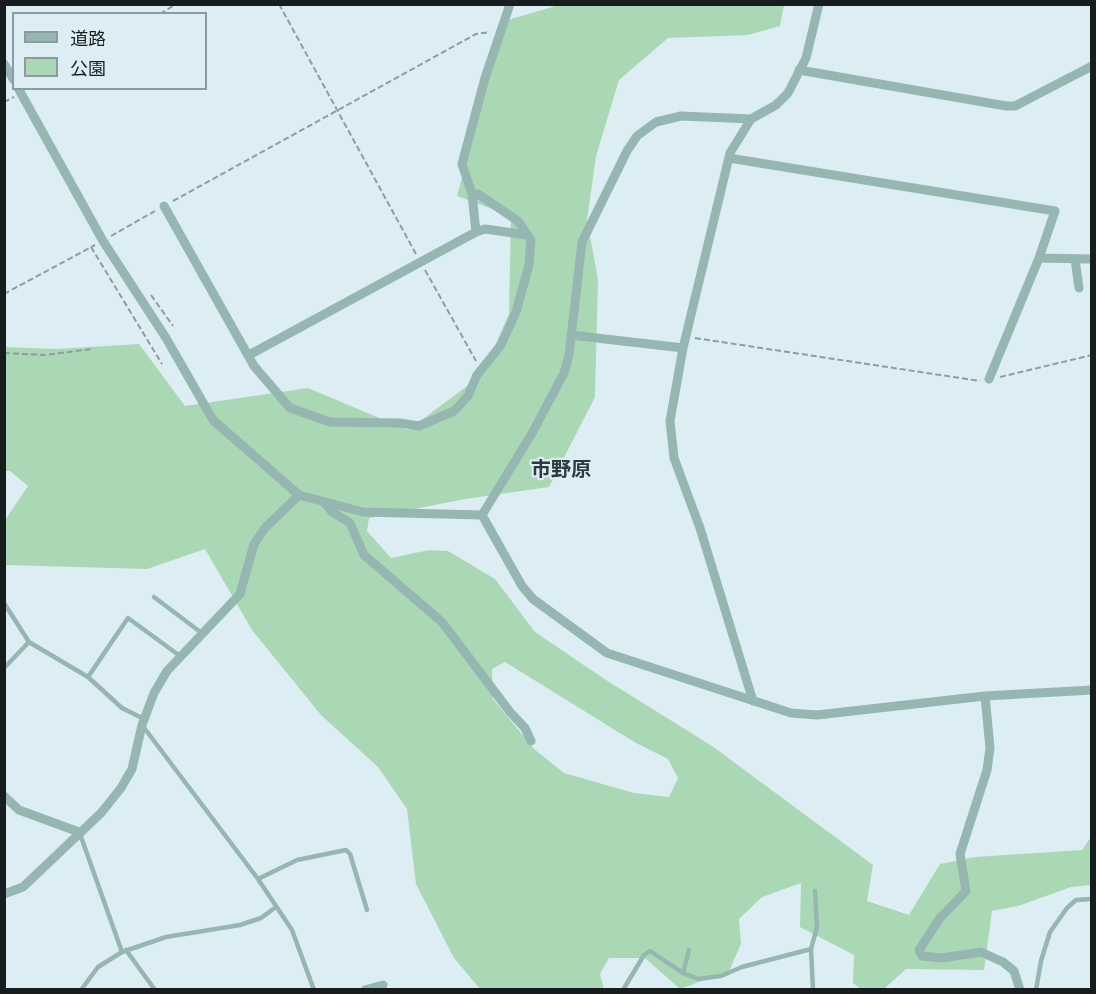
<!DOCTYPE html>
<html>
<head>
<meta charset="utf-8">
<style>
	body { margin:0 }
	#map { position:relative; width:1096px; height:994px; overflow:hidden; background:#dceef3; font-family:"Alegreya Sans","Noto Sans JP",sans-serif }
	canvas { display:block }
	.frame { position:absolute; inset:0; border:6px solid #171d1f; pointer-events:none }
	.legend { position:absolute; left:12px; top:12px; width:195px; height:78px; box-sizing:border-box; background:#dceef3; border:2px solid #8d9a9e; margin:0; padding:8px 10px; list-style:none; font-size:18px; color:#171d1f }
	.legend li { display:flex; align-items:center; gap:12px; height:30px }
	.legend b { width:30px; border:2px solid #8d9a9e }
</style>
</head>
<body>
<div id="map">
<canvas width="1096" height="994"></canvas>
<div class="frame"></div>
<ul class="legend">
<li><b style="height:8px;background:#96b6b1"></b>道路</li>
<li><b style="height:16px;background:#abd8b4"></b>公園</li>
</ul>
</div>
<script>
const ctx = document.querySelector('canvas').getContext('2d');
ctx.lineJoin = 'round';
function fillPath(path, color) { ctx.fillStyle = color; ctx.fill(path, 'evenodd'); }
const shape = rows => new Path2D(rows.map(r => 'M' + r).join(''));
function trace(path, color, width, dash) { ctx.strokeStyle = color; ctx.lineWidth = width; ctx.lineCap = dash ? 'butt' : 'round'; ctx.setLineDash(dash || []); ctx.stroke(path); }
function write(font, color, halo, rows, align = 'center') {
  ctx.font = font + ' "Alegreya Sans","Noto Sans JP",sans-serif'; ctx.lineWidth = 4.5; ctx.setLineDash([]); ctx.textBaseline = 'middle'; ctx.strokeStyle = halo; ctx.fillStyle = color; for (const [text, x, y, turn = 0] of rows) {
    ctx.save(); ctx.translate(x, y); ctx.rotate((+turn || 0) * Math.PI / 180); ctx.textAlign = isNaN(turn) ? turn : align; if (halo) ctx.strokeText(text, 0, 0); ctx.fillText(text, 0, 0); ctx.restore();
  }
}
const green = shape([
	[559,5,784,5,780,26,748,35,668,38,619,80,596,156,587,220,598,279,595,397,549,487,465,499,369,518,367,531,391,558,429,550,448,551,495,579,535,632,606,680,712,746,873,865,867,901,909,915,940,864,975,857,1082,850,1091,837,1091,885,1071,887,1018,906,992,911,984,970,906,969,884,989,861,989,853,983,854,955,800,927,801,883,762,897,739,919,741,944,729,971,680,989,645,958,609,958,600,974,604,989,480,989,454,958,416,884,407,809,378,767,321,715,252,630,205,549,147,569,5,565,5,520,28,486,10,471,5,471,5,347,58,349,139,344,185,406,308,388,408,430,482,375,509,314,511,216,457,196,504,21],
	[505,662,636,743,668,759,678,778,669,797,634,793,564,773,534,749,493,699,492,669]
]);
const path = shape([
	[279,4,416,254],
	[160,14,176,4],
	[4,102,14,97],
	[173,201,476,34,490,32],
	[111,236,155,211],
	[91,247,162,364],
	[425,270,476,361],
	[4,294,95,245],
	[151,295,173,326],
	[695,338,980,381],
	[4,353,45,355,92,349],
	[1000,377,1092,355]
]);
const service = shape([
	[154,597,203,634],
	[4,603,29,642,88,677,122,708,144,719],
	[4,668,29,642],
	[88,677,128,618,180,656],
	[142,725,258,879,292,930,314,990],
	[80,834,122,952],
	[258,879,297,860,346,850,350,854,367,910],
	[126,950,155,990],
	[683,973,689,950],
	[81,990,98,967,122,952,166,937,240,925,261,918,276,907],
	[623,990,644,955,650,951,683,973,698,979,721,976,742,967,811,949],
	[813,990,811,949,817,927,815,891],
	[1036,990,1041,961,1050,932,1067,908,1076,900,1092,899]
]);
const minor = shape([
	[4,64,14,80],
	[799,70,1006,106,1015,106,1092,66],
	[18,88,103,241,166,338,213,420,299,495,363,512,482,515],
	[729,158,1055,211,1039,258,989,379],
	[164,206,254,366,290,408,330,422,400,423,419,426,454,411,468,396,477,375,501,345,516,312,529,265,531,240,518,221,478,194,472,194],
	[476,232,472,194,462,164,485,78,510,4],
	[1039,258,1092,259],
	[1075,259,1079,288],
	[571,335,683,348],
	[249,355,476,232,485,229,527,235],
	[324,502,332,512,350,523,364,555,442,622,510,712,525,728,531,741],
	[482,515,522,586,533,599,607,653,791,713,817,715,985,696,1092,690],
	[482,515,531,435,564,373,569,355,582,242,627,151,637,136,656,122,681,116,751,119],
	[985,696,990,748,987,770,960,854,966,891,940,918,919,950,922,956,942,958,981,952,1003,962,1014,971,1020,990],
	[753,701,700,528,674,458,670,421,683,348,730,153,751,119,776,105,788,93,806,58,819,4],
	[4,796,19,810,79,832],
	[4,894,23,887,101,813,121,788,132,769,142,725,154,693,167,671,240,594,254,544,265,528,299,495],
	[365,990,383,985]
]);
const quarterNames = [
	["市野原",561,470]
];
fillPath(green, '#abd8b4');
trace(path, '#8f9ca0', 2, [6, 3]);
trace(service, '#96b6b1', 4.5);
trace(minor, '#96b6b1', 9);
write('bold 20px', '#2d3a3f', '#dceef3', quarterNames);
</script>
</body>
</html>
